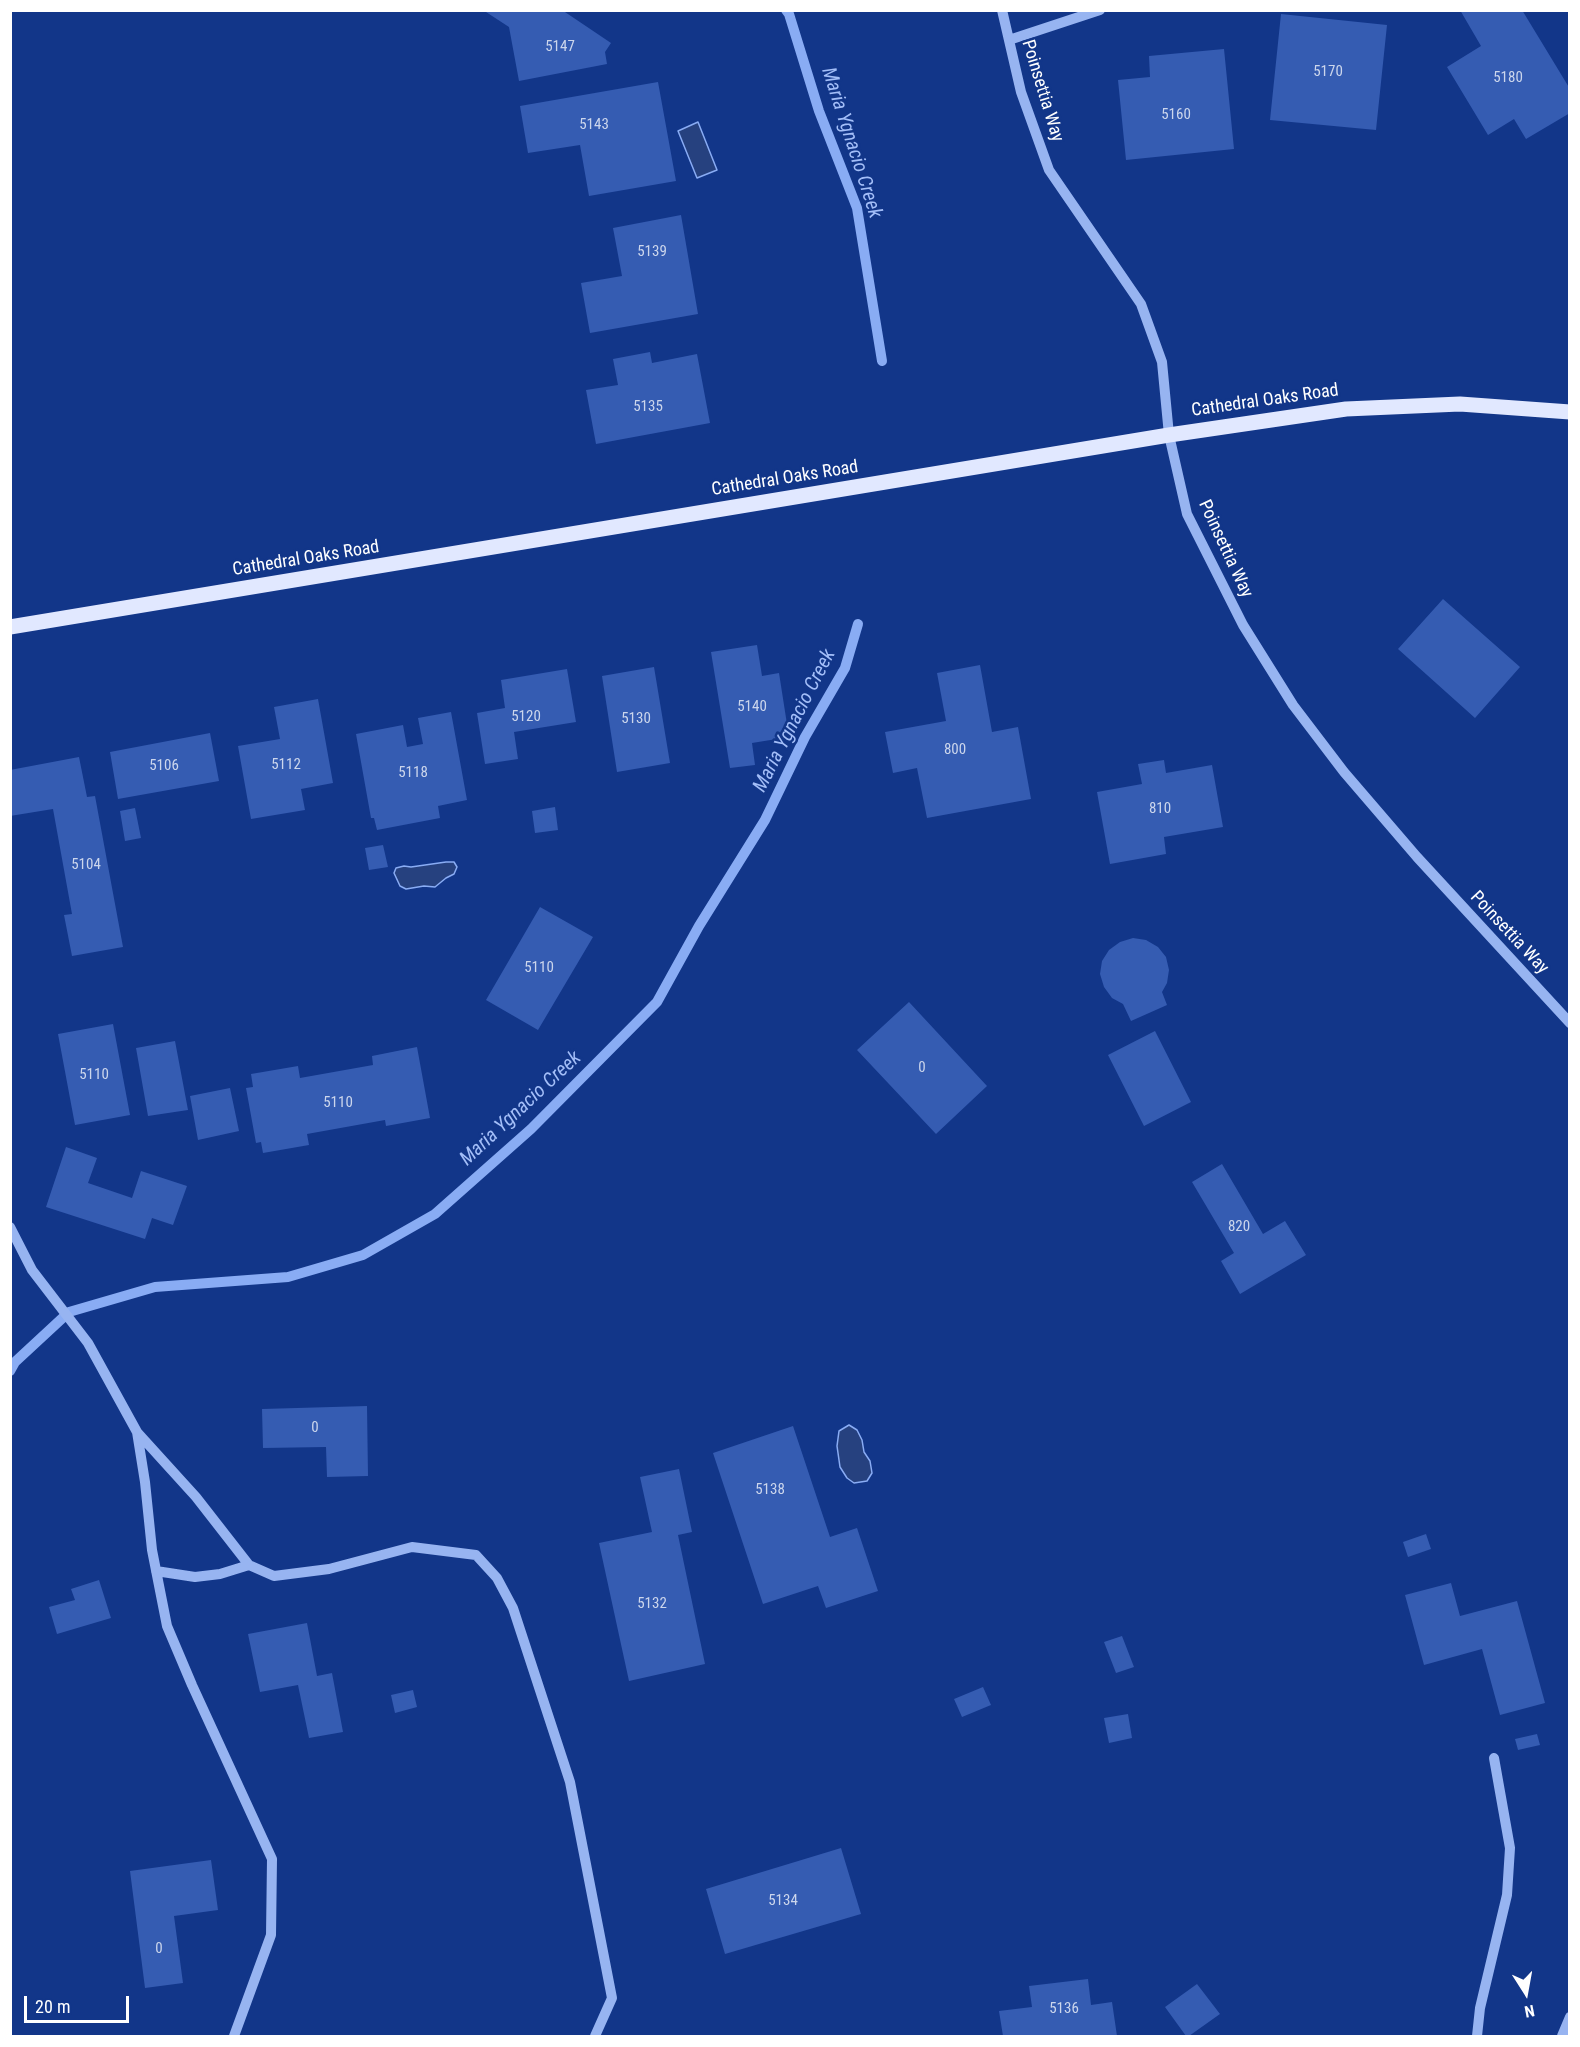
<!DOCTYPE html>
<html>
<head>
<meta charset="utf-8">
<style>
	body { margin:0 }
	#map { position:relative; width:1580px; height:2047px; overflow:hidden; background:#123689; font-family:"Roboto Condensed",sans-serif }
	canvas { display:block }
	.frame { position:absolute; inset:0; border:12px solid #fff; pointer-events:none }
	.north { position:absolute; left:1496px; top:1963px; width:60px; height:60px; -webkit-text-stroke:4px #123689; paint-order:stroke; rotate:169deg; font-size:16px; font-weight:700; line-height:24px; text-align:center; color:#fff }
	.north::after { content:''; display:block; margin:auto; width:21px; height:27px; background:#fff; clip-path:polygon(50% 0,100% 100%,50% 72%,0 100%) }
	.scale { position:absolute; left:24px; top:1996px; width:105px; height:27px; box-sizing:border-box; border:3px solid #fff; border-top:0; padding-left:8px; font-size:18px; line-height:21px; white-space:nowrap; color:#fff; -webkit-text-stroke:4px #123689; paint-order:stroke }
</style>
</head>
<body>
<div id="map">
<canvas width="1580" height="2047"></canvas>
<div class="frame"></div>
<div class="north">N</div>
<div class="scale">20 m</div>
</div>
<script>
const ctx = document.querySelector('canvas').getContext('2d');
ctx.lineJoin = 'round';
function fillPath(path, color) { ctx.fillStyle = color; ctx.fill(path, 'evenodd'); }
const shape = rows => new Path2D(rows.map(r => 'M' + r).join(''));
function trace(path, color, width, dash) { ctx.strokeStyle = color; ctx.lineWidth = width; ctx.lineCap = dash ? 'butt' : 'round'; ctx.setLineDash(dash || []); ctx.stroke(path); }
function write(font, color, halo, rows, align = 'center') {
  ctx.font = font + ' "Roboto Condensed",sans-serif'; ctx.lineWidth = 5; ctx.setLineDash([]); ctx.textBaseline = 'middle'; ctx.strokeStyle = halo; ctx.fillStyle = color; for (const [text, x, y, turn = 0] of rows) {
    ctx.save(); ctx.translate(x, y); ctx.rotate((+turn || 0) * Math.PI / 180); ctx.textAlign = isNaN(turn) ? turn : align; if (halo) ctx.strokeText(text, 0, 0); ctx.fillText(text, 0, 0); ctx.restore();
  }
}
const water = shape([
	[698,122,717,170,697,178,678,131,698,122],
	[446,862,454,862,457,867,454,874,446,878,435,887,424,886,406,889,400,886,394,873,396,868,404,866,411,867,446,862],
	[849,1425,857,1430,862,1440,864,1452,870,1461,872,1473,867,1481,854,1483,847,1478,840,1467,837,1446,839,1431,849,1425]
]);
const stream = shape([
	[786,10,789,14,819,111,857,208,882,361],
	[10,1371,15,1362,69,1312,155,1287,288,1277,363,1255,435,1214,531,1129,657,1002,699,926,765,820,805,737,845,668,858,624]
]);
const building = shape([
	[488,10,562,10,611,43,605,52,607,64,519,81,509,27,486,12],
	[1460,10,1522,10,1570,89,1570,113,1526,139,1514,119,1488,135,1447,67,1481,46],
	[1281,14,1387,25,1376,130,1270,120],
	[1224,49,1234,149,1126,160,1118,80,1150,77,1149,56],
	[658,82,676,181,589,196,580,145,528,153,520,106],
	[681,215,698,314,590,333,581,283,622,276,613,228],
	[650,352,652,363,697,354,710,423,596,444,586,390,618,385,613,359],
	[1443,599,1520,667,1475,718,1398,649],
	[757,645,762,676,779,673,789,737,752,743,755,765,730,768,711,652],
	[980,665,992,732,1018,727,1031,799,927,818,917,768,893,773,885,732,946,721,937,673],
	[654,667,670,763,617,772,602,676],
	[567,669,576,722,514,732,518,759,485,764,477,713,505,708,501,680],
	[318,699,333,783,301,789,305,810,251,819,238,746,280,739,274,707],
	[451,712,467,800,438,806,440,818,377,830,374,818,371,818,356,734,403,725,407,747,423,744,418,718],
	[210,733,219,781,118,799,110,752],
	[79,757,87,797,95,796,123,947,72,956,64,915,72,914,53,809,10,816,10,770],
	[1164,760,1166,773,1212,765,1223,827,1164,837,1166,854,1110,864,1097,792,1142,784,1138,764],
	[555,807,558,830,535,833,532,811],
	[135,808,141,838,125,841,120,811],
	[383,845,388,867,369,870,365,848],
	[540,907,593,937,538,1030,486,1000],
	[1133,938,1146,940,1158,947,1166,957,1169,970,1167,983,1162,992,1167,1005,1131,1021,1123,1004,1112,998,1104,987,1100,974,1102,961,1109,950,1120,942],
	[909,1002,987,1086,936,1134,857,1050],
	[113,1024,130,1115,75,1125,58,1034],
	[1155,1031,1191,1102,1144,1126,1108,1055],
	[175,1041,188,1110,148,1116,136,1048],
	[417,1047,430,1118,386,1126,385,1120,307,1134,309,1145,263,1153,261,1142,256,1143,246,1088,253,1087,251,1074,298,1066,300,1078,373,1065,372,1056],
	[230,1088,239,1131,198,1140,190,1096],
	[66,1147,97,1158,88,1183,132,1198,141,1171,187,1186,173,1225,152,1218,145,1239,46,1207],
	[1222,1164,1263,1234,1285,1221,1306,1255,1240,1294,1221,1261,1234,1253,1192,1182],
	[367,1406,368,1476,327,1477,326,1447,263,1448,262,1409],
	[793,1426,830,1537,857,1528,878,1591,826,1608,818,1586,763,1604,713,1453],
	[679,1469,692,1532,678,1535,705,1664,629,1681,599,1543,652,1532,640,1477],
	[1426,1534,1431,1549,1408,1557,1403,1542],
	[99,1580,111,1618,57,1634,49,1607,75,1600,71,1589],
	[1451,1583,1460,1616,1517,1601,1545,1703,1500,1715,1482,1649,1424,1665,1405,1595],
	[307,1623,317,1676,332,1673,343,1732,309,1738,298,1685,260,1692,248,1634],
	[1122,1636,1134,1667,1116,1673,1104,1642],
	[983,1687,991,1705,962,1717,954,1699],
	[413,1690,417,1707,395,1713,391,1695],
	[1128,1714,1132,1738,1109,1743,1104,1718],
	[1537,1734,1540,1745,1518,1750,1515,1739],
	[841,1848,861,1914,725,1954,706,1889],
	[211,1860,218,1910,174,1916,183,1983,145,1988,130,1871],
	[1088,1979,1091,2005,1112,2002,1117,2036,1003,2036,999,2011,1032,2007,1029,1986],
	[1197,1984,1220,2014,1189,2036,1186,2036,1165,2007]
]);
const minor = shape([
	[1002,10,1021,92,1049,170,1141,304,1162,362,1169,435,1187,514,1243,625,1293,705,1344,772,1417,857,1570,1023],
	[1009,40,1100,10],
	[10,1227,32,1270,88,1343,137,1432,145,1482,152,1550,167,1626,192,1685,272,1859,271,1935,234,2036],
	[137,1432,196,1497,249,1565,274,1576,329,1569,412,1547,476,1555,497,1578,513,1608,570,1782,612,1998,595,2036],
	[156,1571,195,1577,220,1574,249,1565],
	[1477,2036,1480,2008,1507,1895,1510,1848,1494,1758],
	[1562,2036,1570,2017]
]);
const major = shape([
	[10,627,1169,435,1346,409,1460,404,1570,412]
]);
const numberNames = [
	["5147",560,47],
	["5170",1328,72],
	["5180",1508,78],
	["5160",1176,115],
	["5143",594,125],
	["5139",652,252],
	["5135",648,407],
	["5140",752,707],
	["5120",526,717],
	["5130",636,719],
	["800",955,750],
	["5112",286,765],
	["5106",164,766],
	["5118",413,773],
	["810",1160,809],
	["5104",86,865],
	["5110",539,968],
	["0",922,1068],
	["5110",94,1075],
	["5110",338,1103],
	["820",1239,1227],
	["0",315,1428],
	["5138",770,1490],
	["5132",652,1604],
	["5134",783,1901],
	["0",159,1949],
	["5136",1064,2009]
];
const streetNames = [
	["Poinsettia Way",1042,91,73],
	["Cathedral Oaks Road",1265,401,-8],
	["Cathedral Oaks Road",785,479,-9],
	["Poinsettia Way",1225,549,65],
	["Cathedral Oaks Road",306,559,-9],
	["Poinsettia Way",1509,933,47]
];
const waterNames = [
	["Maria Ygnacio Creek",851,143,72],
	["Maria Ygnacio Creek",795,721,-63],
	["Maria Ygnacio Creek",521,1109,-43]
];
fillPath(water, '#26417f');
trace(water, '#89acf4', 1.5);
trace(stream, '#89acf4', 10);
fillPath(building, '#355cb2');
trace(minor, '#97b4f1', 10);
trace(major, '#e1e8ff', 15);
write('15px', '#ccd6ec', null, numberNames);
write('18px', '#fff', '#123689', streetNames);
write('italic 20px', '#a3bef8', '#123689', waterNames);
</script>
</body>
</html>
